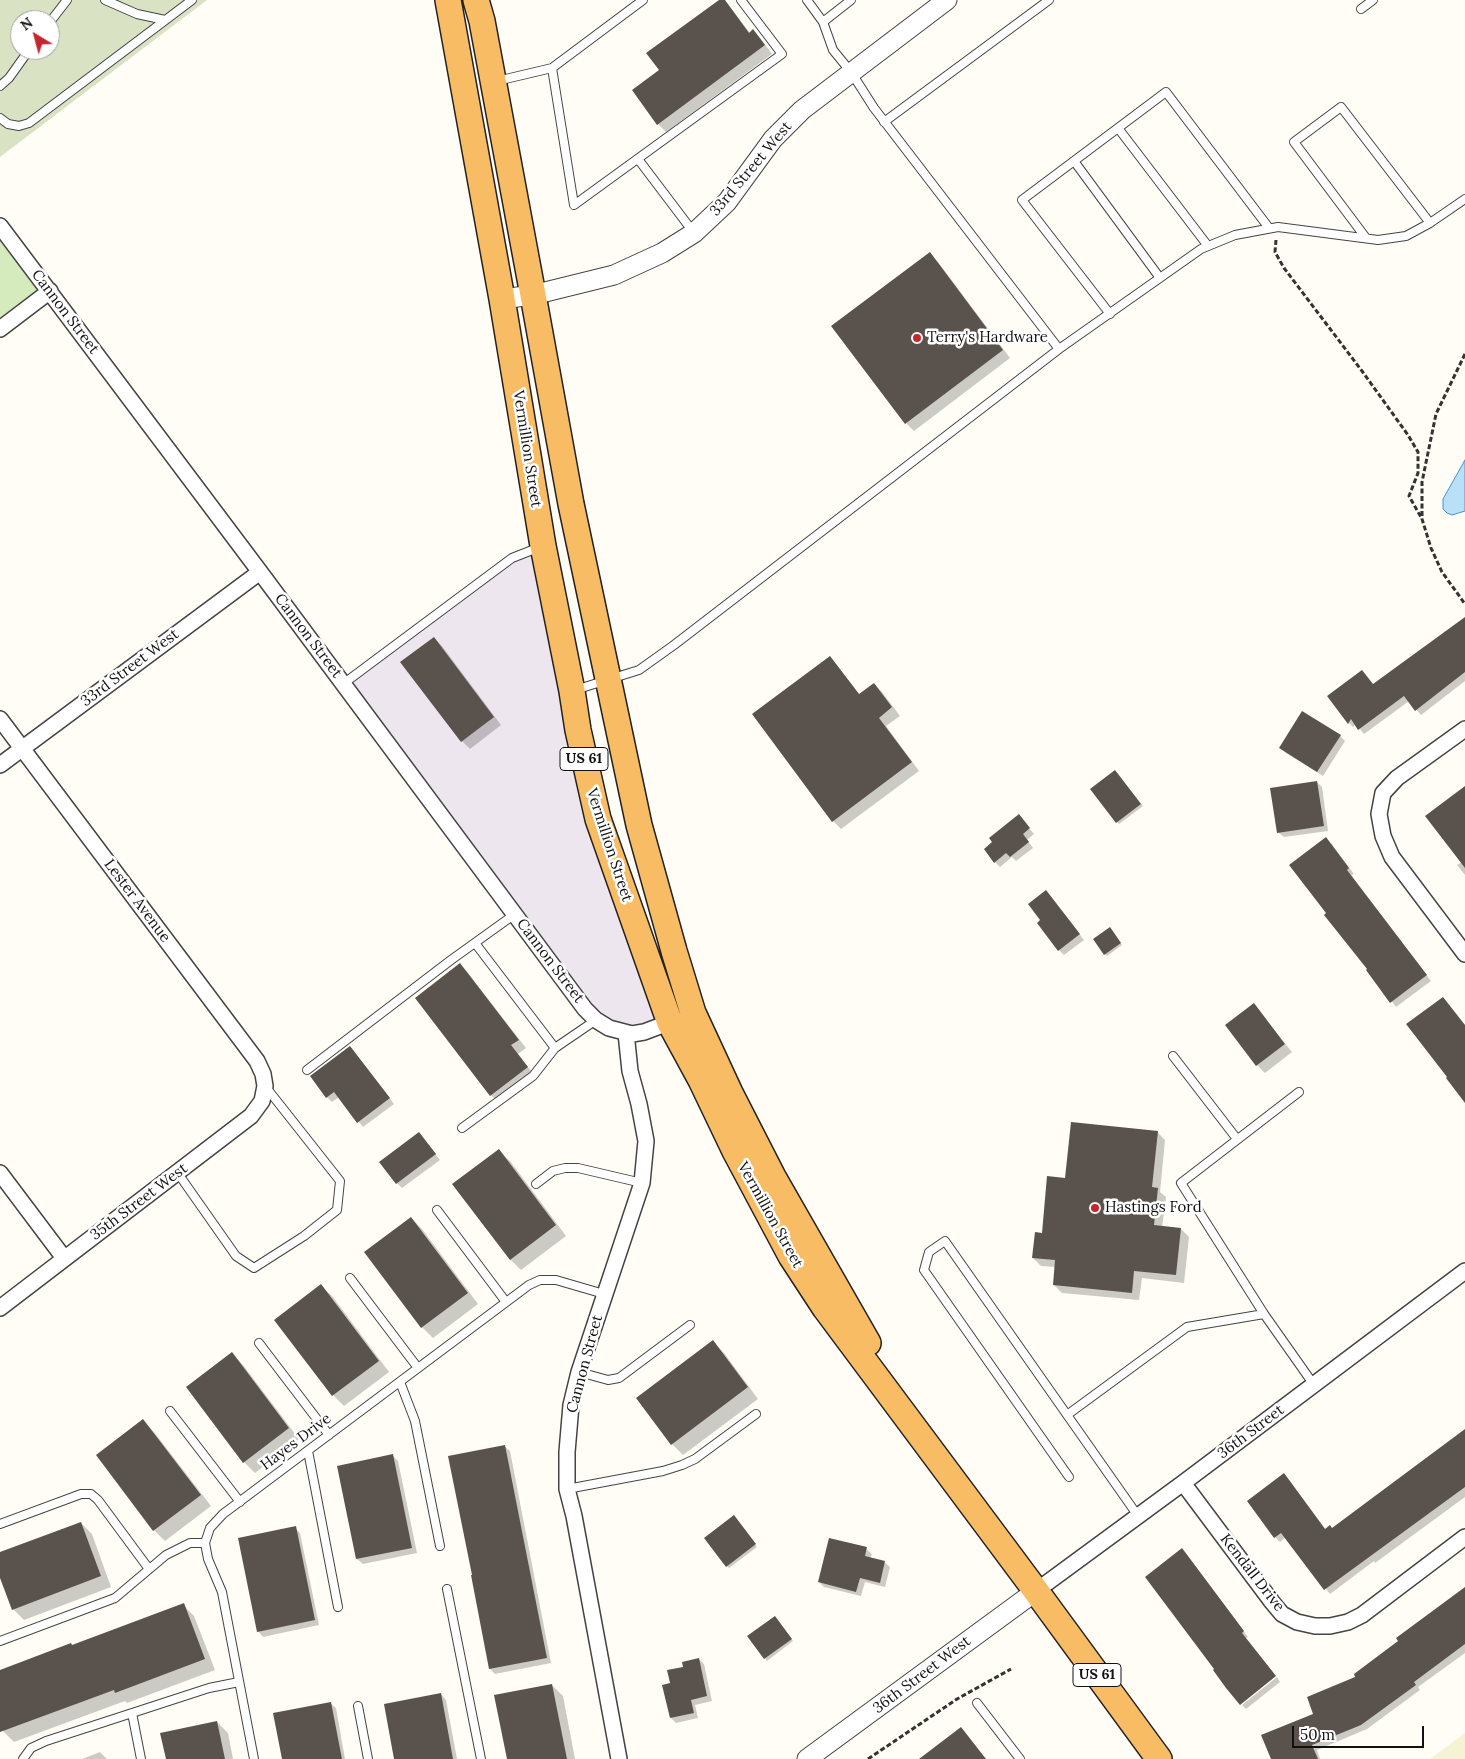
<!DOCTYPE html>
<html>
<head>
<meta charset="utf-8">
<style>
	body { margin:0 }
	#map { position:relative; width:1465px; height:1759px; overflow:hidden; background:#fffdf5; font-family:Lora,serif }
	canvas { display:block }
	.north { position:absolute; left:10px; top:10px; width:50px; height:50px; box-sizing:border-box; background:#fff; border:1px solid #a0a0a0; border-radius:50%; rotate:323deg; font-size:14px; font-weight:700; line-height:20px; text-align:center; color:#111 }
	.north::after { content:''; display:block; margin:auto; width:18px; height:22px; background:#c4262e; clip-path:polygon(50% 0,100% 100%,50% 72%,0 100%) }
	.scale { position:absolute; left:1292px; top:1726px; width:132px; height:22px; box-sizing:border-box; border:2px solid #111; border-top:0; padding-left:6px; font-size:15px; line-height:18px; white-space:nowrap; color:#111; -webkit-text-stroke:4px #fff; paint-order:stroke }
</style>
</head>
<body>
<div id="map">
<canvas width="1465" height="1759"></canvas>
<div class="north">N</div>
<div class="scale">50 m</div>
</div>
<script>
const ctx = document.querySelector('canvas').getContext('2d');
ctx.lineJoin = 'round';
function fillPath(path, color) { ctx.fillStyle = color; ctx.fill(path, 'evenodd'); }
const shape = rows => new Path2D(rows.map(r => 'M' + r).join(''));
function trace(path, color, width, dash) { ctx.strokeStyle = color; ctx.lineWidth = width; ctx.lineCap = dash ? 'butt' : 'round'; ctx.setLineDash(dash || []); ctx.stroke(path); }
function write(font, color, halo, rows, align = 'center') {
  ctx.font = font + ' Lora,serif'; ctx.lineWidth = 5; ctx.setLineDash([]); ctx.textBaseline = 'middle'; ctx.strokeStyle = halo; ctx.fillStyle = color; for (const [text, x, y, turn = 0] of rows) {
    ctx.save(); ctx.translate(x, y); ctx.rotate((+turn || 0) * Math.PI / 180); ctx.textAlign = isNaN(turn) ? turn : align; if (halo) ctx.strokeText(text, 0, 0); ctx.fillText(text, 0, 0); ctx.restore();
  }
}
const industrial = shape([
	[543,546,572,691,670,1023,644,1032,609,1028,343,684,512,558]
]);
const farmland = shape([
	[1465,1733,1465,1759,1430,1759]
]);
const green = shape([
	[0,226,50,291,0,329]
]);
const cemetery = shape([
	[0,0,207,0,0,157],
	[20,20,50,20,50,50,20,50]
]);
const water = shape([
	[1465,460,1465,511,1452,515,1447,513,1443,509,1443,499,1465,460]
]);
const shadow = shape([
	[721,0,724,0,730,7,750,33,753,31,761,39,772,54,666,132,658,124,661,71],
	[930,254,938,262,1010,358,914,431,906,423],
	[1465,618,1465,681,1421,715,1409,701,1364,734,1356,724,1353,727,1349,723,1328,696,1374,685],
	[434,638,442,646,501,725,470,749,462,741],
	[830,657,860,695,874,684,882,692,900,716,886,726,919,771,841,829,833,821,753,715],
	[1340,736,1345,741,1323,776,1286,753,1281,748],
	[1117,773,1143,806,1119,824,1117,822],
	[1317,782,1322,787,1328,831,1284,837,1278,832],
	[1465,793,1465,875,1457,865,1462,862],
	[1019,816,1034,834,1027,840,1033,848,1016,861,1012,857,1000,867,995,862],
	[1331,843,1354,874,1351,875,1431,981,1396,1007,1328,913],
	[1051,897,1084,940,1064,955,1059,950],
	[1112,930,1122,945,1107,956,1105,954],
	[460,965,468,973,526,1048,518,1054,535,1076,499,1103,491,1095,417,998],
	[1253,1005,1292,1052,1265,1073,1257,1065],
	[355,1053,394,1104,363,1127,339,1097,332,1102,327,1097],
	[1157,1132,1165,1140,1160,1192,1166,1197,1162,1227,1181,1229,1189,1237,1184,1283,1142,1278,1139,1300,1062,1293,1054,1285,1056,1267,1041,1266,1033,1258,1066,1179],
	[419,1133,440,1160,402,1188,397,1183],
	[499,1151,510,1161,566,1236,521,1270,511,1260,454,1185],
	[411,1218,422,1229,478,1304,433,1338,422,1327,366,1252],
	[321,1286,332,1296,389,1372,344,1406,333,1395,276,1320],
	[713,1342,724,1353,758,1399,683,1455,672,1444,638,1399],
	[232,1354,243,1365,299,1439,255,1473,244,1462],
	[143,1421,154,1432,211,1506,165,1541,154,1530],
	[1465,1431,1465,1497,1375,1563,1374,1561,1330,1594,1286,1537,1280,1542,1275,1537,1289,1480,1326,1530,1332,1529],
	[504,1446,510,1451,551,1663,495,1674,490,1669],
	[393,1456,398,1461,417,1553,363,1564,357,1559,339,1467],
	[736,1519,757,1547,729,1568,727,1566],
	[81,1523,92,1534,111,1587,24,1620,13,1609,0,1575,0,1553],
	[295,1528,300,1533,319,1625,263,1637,258,1631],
	[866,1549,872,1554,870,1559,884,1562,890,1567,885,1587,865,1582,861,1596,824,1587,819,1582],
	[1187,1555,1248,1637,1246,1638,1275,1675,1240,1703],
	[1465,1588,1465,1653,1418,1687,1420,1690,1367,1729,1317,1750,1320,1759,1272,1759,1315,1714],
	[183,1605,194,1616,215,1670,127,1703,125,1701,14,1742,3,1731,0,1722,0,1671,73,1646],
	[777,1620,793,1641,767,1661,749,1636],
	[699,1659,704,1664,712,1701,695,1705,698,1718,676,1723,671,1718,664,1686,671,1684,684,1668],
	[1277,1677,1280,1682,1246,1709,1242,1705],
	[552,1685,563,1696,575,1759,508,1759],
	[441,1694,446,1700,457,1759,395,1759],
	[330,1703,336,1708,345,1759,283,1759],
	[217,1722,228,1733,233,1759,167,1759],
	[100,1752,107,1759,82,1759]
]);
const building = shape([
	[719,0,725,0,749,33,753,29,765,45,657,125,632,90,659,70,646,53],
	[930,252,1003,350,905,424,831,326],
	[1465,617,1465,672,1415,711,1404,696,1358,730,1351,719,1348,724,1327,696,1362,670,1373,684],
	[434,637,494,717,461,742,400,662],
	[830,656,859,694,874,683,892,707,879,718,912,762,832,822,752,714],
	[1302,711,1341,735,1317,772,1279,748],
	[1115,770,1141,804,1116,823,1090,789],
	[1317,781,1324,826,1277,833,1270,788],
	[1465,786,1465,868,1425,816],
	[1019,814,1030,828,1023,834,1029,842,1010,857,1006,853,994,863,984,849,992,842,989,838],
	[1326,837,1349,868,1347,870,1427,975,1390,1003,1366,970,1367,969,1324,915,1326,913,1289,865],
	[1046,890,1080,934,1058,951,1037,923,1040,920,1028,904],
	[1110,927,1121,943,1104,955,1093,939],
	[460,963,519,1040,511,1045,528,1067,490,1096,415,998],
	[1443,997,1465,1025,1465,1103,1446,1078,1447,1077,1406,1024],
	[1254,1003,1285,1044,1256,1066,1225,1025],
	[350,1046,390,1098,357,1123,334,1092,326,1098,310,1076],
	[1071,1122,1158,1131,1152,1187,1158,1188,1154,1225,1181,1228,1176,1275,1134,1271,1132,1293,1053,1285,1055,1260,1032,1258,1035,1232,1042,1233,1047,1176,1065,1178],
	[419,1132,436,1154,396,1184,379,1162],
	[499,1149,556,1225,510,1260,452,1184],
	[411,1217,468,1293,421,1328,364,1252],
	[321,1284,379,1361,332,1396,274,1320],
	[713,1340,748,1387,671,1445,636,1398],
	[232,1352,289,1428,243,1463,186,1387],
	[143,1419,201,1495,153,1531,96,1455],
	[1465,1429,1465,1487,1324,1590,1281,1533,1274,1538,1247,1501,1284,1473,1325,1529,1330,1525,1332,1528],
	[505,1445,547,1658,489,1669,471,1575,472,1575,448,1456],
	[393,1454,412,1548,356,1559,337,1466],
	[734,1515,756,1544,726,1567,704,1538],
	[81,1522,101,1576,12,1610,0,1578,0,1552],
	[296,1526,315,1620,257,1632,238,1538],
	[829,1538,867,1547,865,1556,885,1561,880,1583,860,1578,856,1592,818,1582],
	[1182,1548,1244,1631,1242,1633,1276,1676,1240,1705,1226,1688,1213,1670,1214,1669,1145,1577],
	[1465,1587,1465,1644,1414,1682,1416,1685,1361,1725,1312,1745,1318,1759,1271,1759,1261,1735,1313,1714,1307,1697,1355,1677,1354,1674,1398,1641,1396,1638],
	[184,1603,205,1659,115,1693,114,1690,0,1732,0,1670,71,1643,72,1645],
	[775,1616,792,1639,764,1659,747,1636],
	[699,1658,707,1696,691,1700,694,1713,670,1718,662,1685,670,1683,667,1670,683,1667,682,1662],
	[552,1684,567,1759,507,1759,494,1695],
	[441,1693,453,1759,394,1759,384,1704],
	[331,1702,342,1759,282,1759,273,1713],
	[217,1721,225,1759,166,1759,160,1733],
	[961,1727,986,1759,919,1759]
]);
const path = shape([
	[1276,240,1275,252,1284,268,1362,371,1408,435,1418,452,1418,473,1409,496,1422,519],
	[1465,354,1436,414,1422,482,1422,519,1431,548,1442,572,1465,604],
	[868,1759,957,1699,1011,1669]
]);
const service = shape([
	[105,0,137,14,165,20],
	[1361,9,1373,0],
	[50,22,67,0],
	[823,22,851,0],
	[552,68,574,205,782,54,741,0],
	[497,81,552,68,643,0],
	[0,86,9,78,29,50],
	[0,118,8,124,19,126,29,123,192,0],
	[884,122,1049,0],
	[1118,128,1208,246],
	[638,159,694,233],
	[1074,161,1160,278],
	[1366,238,1294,142,1341,107,1430,223],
	[1110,314,1022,200,1166,92,1269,228],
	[1059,349,1201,249,1235,235,1278,227,1378,240,1406,236,1430,223,1465,199],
	[343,684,512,558,540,547],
	[575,690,639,670,674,645,1059,349,874,108,851,72,833,50,823,22,807,0],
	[475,943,555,1048,596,1020],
	[1173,1056,1237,1139],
	[307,1070,451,960,515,914],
	[1299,1092,1181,1183,1264,1314,1314,1385],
	[462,1128,533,1076,555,1048],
	[177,1172,236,1256,254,1268,304,1236,337,1210,340,1181,265,1086],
	[536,1184,553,1171,565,1168,578,1168,642,1183],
	[437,1210,506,1302],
	[350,1278,418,1368],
	[259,1343,329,1435],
	[579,1372,608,1380,619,1378,690,1325],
	[400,1382,415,1421,440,1546],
	[170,1411,240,1502],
	[1067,1415,1187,1327,1264,1314],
	[308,1451,338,1607],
	[1069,1477,924,1270,929,1252,945,1241,1138,1516],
	[567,1489,663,1471,682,1465,695,1459,756,1414],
	[0,1524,81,1494,91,1494,98,1500,149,1569],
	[447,1589,481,1759],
	[0,1641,115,1598,166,1555,190,1543,205,1543],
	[977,1703,1020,1759],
	[358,1706,368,1759],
	[132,1713,141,1759],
	[23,1759,31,1748,46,1741,209,1688,239,1682],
	[254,1759,222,1592,208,1559,205,1543,210,1528,223,1514,529,1285,540,1280,556,1280,604,1294]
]);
const minor = shape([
	[0,226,260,572,585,1009,596,1020,609,1028,632,1034,644,1032,676,1020],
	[0,329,50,291],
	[0,719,257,1061,263,1074,265,1086,262,1101,251,1116,0,1308],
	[1465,729,1397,778,1383,793,1379,814,1383,836,1392,857,1465,954],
	[0,765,260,572],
	[0,1173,64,1258],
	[1183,1483,1272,1602,1282,1614,1297,1622,1315,1626,1330,1626,1348,1622,1362,1615,1465,1537],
	[1036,1591,1183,1483,1465,1271],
	[619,1759,574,1516,567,1489,567,1452,571,1405,579,1372,642,1183,646,1141,639,1104,630,1071,626,1033]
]);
const tertiary = shape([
	[502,299,533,295,614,275,662,253,694,233,727,202,773,139,802,110,947,0],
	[807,1759,1036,1591]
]);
const trunk = shape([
	[448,0,502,299,543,546,572,691,578,730,598,819,670,1023,701,1080,735,1151,791,1256,825,1308,1036,1591,1159,1759],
	[476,0,482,21,533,295,571,504,639,825,674,951,693,1013,730,1093,773,1177,868,1343]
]);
const markers = [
	[917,338,5,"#c4262e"],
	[1095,1208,5,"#c4262e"]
];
const shields = [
	[584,759,48],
	[1097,1675,48]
];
const shieldNames = [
	["US 61",584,759],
	["US 61",1097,1675]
];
const streetNames = [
	["33rd Street West",751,169,-50],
	["Cannon Street",65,312,53],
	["Vermillion Street",527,449,81],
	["Cannon Street",308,636,53],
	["33rd Street West",130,668,-37],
	["Vermillion Street",609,845,72],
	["Lester Avenue",137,901,53],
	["Cannon Street",550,961,53],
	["35th Street West",139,1202,-37],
	["Vermillion Street",770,1215,61],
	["Cannon Street",585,1364,-75],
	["36th Street",1251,1432,-37],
	["Hayes Drive",296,1442,-37],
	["Kendall Drive",1252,1573,52],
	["36th Street West",922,1675,-37]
];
const poiNames = [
	["Terry's Hardware",927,338],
	["Hastings Ford",1105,1208]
];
fillPath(industrial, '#eee6ef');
fillPath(farmland, '#f6f3d4');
fillPath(green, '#d5ebbd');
fillPath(cemetery, '#d9e3c4');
fillPath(water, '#b9e0f7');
trace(water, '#3f96cf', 1);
fillPath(shadow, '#0003');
fillPath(building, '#5a524d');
trace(service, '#444', 10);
trace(minor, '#444', 18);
trace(tertiary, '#444', 21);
trace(trunk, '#222', 28);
trace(path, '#333', 3, [5, 2.5]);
trace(service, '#fff', 8);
trace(minor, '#fff', 15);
trace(tertiary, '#fff', 19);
trace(trunk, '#f7bc64', 25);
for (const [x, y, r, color] of markers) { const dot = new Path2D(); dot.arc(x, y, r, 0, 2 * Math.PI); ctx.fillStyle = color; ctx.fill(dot); trace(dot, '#fff', 2); }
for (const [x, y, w] of shields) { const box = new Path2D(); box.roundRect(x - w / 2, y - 11.5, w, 23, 4); ctx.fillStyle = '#fff'; ctx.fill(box); trace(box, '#111', 1); }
write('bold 14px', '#111', null, shieldNames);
write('15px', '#111', '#fff', streetNames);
write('15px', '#111', '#fff', poiNames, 'left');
</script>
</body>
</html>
